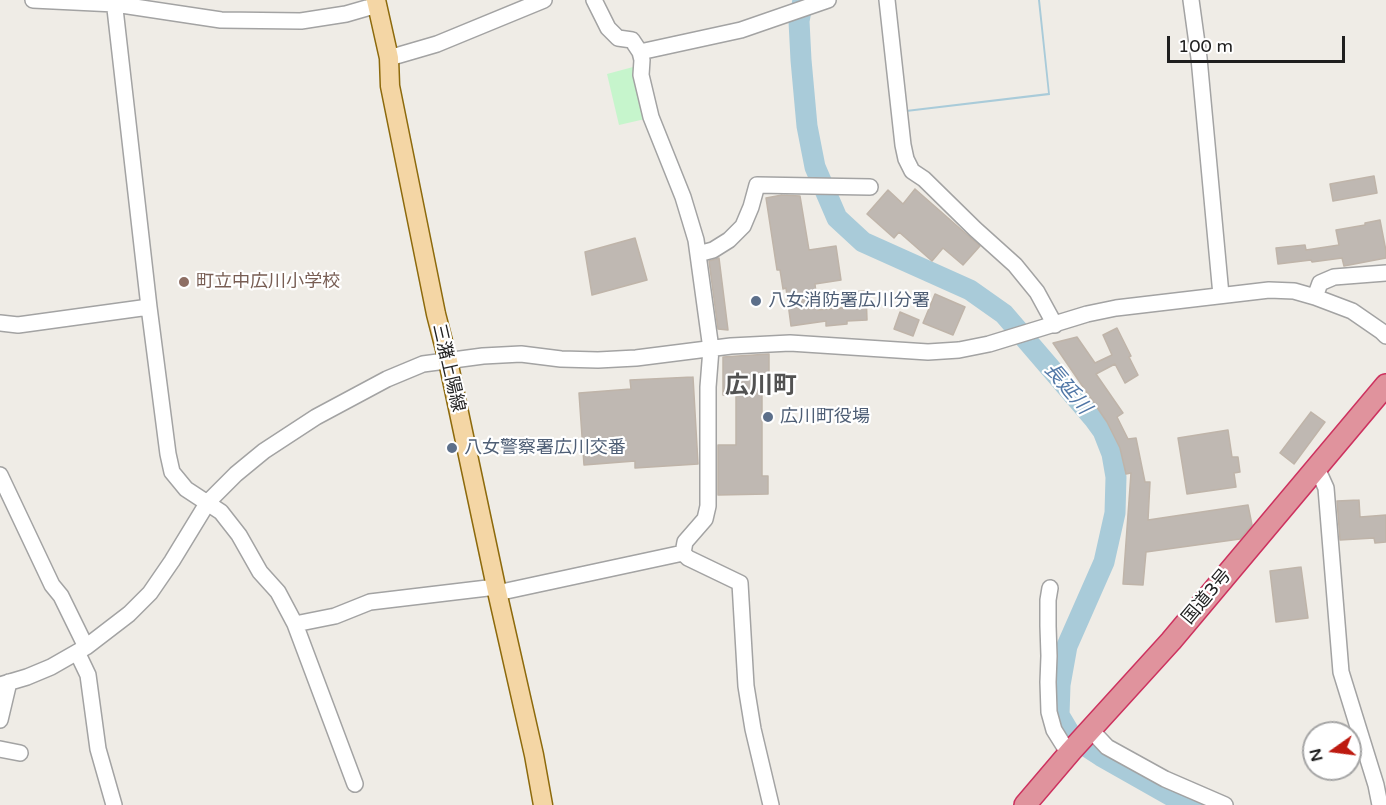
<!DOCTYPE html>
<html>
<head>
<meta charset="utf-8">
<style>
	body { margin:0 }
	#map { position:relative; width:1386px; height:805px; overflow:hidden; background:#efece6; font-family:"Varela Round",sans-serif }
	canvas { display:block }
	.north { position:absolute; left:1302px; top:721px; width:60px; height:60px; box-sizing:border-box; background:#fff; border:2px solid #a5a5a5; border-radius:50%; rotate:256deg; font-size:16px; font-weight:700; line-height:24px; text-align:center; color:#1f1f1f }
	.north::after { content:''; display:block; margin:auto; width:21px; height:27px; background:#bd1a10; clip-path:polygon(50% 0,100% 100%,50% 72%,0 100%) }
	.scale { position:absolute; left:1167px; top:36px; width:178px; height:27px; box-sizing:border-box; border:3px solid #1f1f1f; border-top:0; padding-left:8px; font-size:18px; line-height:21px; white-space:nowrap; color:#1f1f1f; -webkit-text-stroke:4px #fff; paint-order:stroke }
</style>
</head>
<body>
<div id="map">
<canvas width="1386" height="805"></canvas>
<div class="north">N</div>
<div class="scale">100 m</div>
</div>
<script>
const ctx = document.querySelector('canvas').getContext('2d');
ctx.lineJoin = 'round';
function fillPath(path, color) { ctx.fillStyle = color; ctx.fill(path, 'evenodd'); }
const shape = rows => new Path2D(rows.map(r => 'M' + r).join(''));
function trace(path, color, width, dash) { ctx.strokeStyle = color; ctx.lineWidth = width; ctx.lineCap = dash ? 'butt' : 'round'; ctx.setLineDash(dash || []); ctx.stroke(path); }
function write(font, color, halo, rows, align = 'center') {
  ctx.font = font + ' "Varela Round","Noto Sans JP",sans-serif'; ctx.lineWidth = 4.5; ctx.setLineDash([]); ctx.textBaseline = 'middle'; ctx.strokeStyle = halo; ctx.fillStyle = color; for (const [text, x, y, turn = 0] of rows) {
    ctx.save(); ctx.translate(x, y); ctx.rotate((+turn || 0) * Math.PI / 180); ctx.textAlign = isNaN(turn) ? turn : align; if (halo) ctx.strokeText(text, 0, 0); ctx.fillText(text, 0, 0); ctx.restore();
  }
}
const park = shape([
	[633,67,647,115,645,119,619,125,607,74]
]);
const water = shape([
	[1038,0,1040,0,1050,95,906,112,906,110,1048,93]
]);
const river = shape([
	[803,0,799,21,801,60,807,126,815,167,837,218,863,242,970,290,1004,314,1095,420,1103,431,1112,454,1116,477,1115,513,1104,562,1067,646,1060,685,1059,715,1072,737,1101,756,1175,798,1193,805]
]);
const building = shape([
	[1374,176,1377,193,1333,201,1330,184,1374,176],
	[915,189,980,246,963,265,943,248,932,261,899,232,894,238,867,214,888,190,903,204,915,189],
	[782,195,800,196,809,250,836,246,841,280,815,284,818,310,851,307,850,292,866,291,867,320,847,321,847,324,826,326,826,321,791,326,786,288,783,289,780,270,777,270,766,198,782,195],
	[1380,220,1386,251,1386,258,1344,266,1342,258,1312,262,1311,260,1278,264,1276,248,1305,245,1306,250,1339,245,1336,230,1365,225,1365,223,1380,220],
	[635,238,647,280,592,295,585,252,635,238],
	[719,258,728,330,718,329,709,261,719,258],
	[935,294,965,307,953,335,923,323,935,294],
	[900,312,919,320,913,336,894,329,900,312],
	[1117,328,1131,356,1129,357,1138,375,1125,383,1115,364,1096,374,1123,413,1117,417,1128,439,1136,438,1145,482,1150,482,1148,520,1248,505,1252,525,1240,539,1146,552,1143,585,1123,584,1131,473,1126,474,1120,448,1107,422,1053,343,1077,337,1095,363,1112,355,1103,335,1117,328],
	[769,354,769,390,762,390,762,476,768,476,768,494,718,495,718,445,736,445,736,395,723,395,723,357,769,354],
	[693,377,698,464,635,468,635,461,584,465,579,393,631,389,630,380,693,377],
	[1311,412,1325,422,1294,464,1280,453,1311,412],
	[1228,430,1232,457,1238,457,1240,472,1234,473,1236,487,1187,494,1178,438,1228,430],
	[1359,500,1360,517,1386,515,1386,542,1375,543,1374,538,1340,540,1337,501,1359,500],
	[1301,567,1308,618,1276,622,1270,571,1301,567]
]);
const minor = shape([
	[33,0,115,4,221,20,301,21,346,14,377,5],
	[114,0,149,307,168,454,172,472,186,489,221,512,239,535,260,572,278,592,295,624,355,784],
	[594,0,608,28,618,38,632,40,640,52,642,60,641,75,651,117,683,197,696,240,711,349,708,387,708,506,705,519,685,542,683,553],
	[887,0,903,145,906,159,912,171,924,179,975,229,1015,265,1037,292,1055,325],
	[1191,0,1199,58,1221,295],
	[640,52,741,30,828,0],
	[389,58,437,44,544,0],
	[698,254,713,250,729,240,743,226,751,207,757,185,870,187],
	[1315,297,1320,283,1334,277,1386,273],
	[0,323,18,325,149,307],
	[1317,468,1326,488,1341,672,1376,785,1380,805],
	[0,475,52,585,61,596,86,647],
	[683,553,688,558,740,583,746,686,753,729,771,805],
	[1050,588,1048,600,1048,626,1049,656,1048,682,1049,712,1054,730,1069,754],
	[497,593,683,553],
	[295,624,335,616,370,602,496,587],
	[77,652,88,675,98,749,114,805],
	[0,685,27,677,51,667,86,647,129,614,150,593,172,561,208,502,236,474,264,451,316,417,387,379,423,364,483,356,521,354,561,359,598,360,636,358,731,346,790,343,928,352,959,350,989,344,1087,314,1116,308,1269,290,1294,291,1315,297,1352,311,1381,331,1386,336],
	[0,720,9,682],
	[1091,730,1107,747,1165,779,1225,805],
	[0,749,20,753]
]);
const major = shape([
	[376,0,389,58,390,86,436,314,448,361,496,587,534,755,543,805]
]);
const highway = shape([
	[1025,805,1071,751,1171,641,1386,385]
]);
const markers = [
	[184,282,6,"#8d6e63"],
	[756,301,6,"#5c6f8a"],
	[768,417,6,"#5c6f8a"],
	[452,448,6,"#5c6f8a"]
];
const educationNames = [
	["町立中広川小学校",196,282]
];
const serviceNames = [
	["八女消防署広川分署",768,301],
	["広川町役場",780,417],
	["八女警察署広川交番",464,448]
];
const streetNames = [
	["三潴上陽線",448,368,77],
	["国道3号",1207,597,-50]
];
const waterNames = [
	["長延川",1067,389,50]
];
const districtNames = [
	["広川町",761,387]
];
fillPath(park, '#c6f5cc');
fillPath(water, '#a9cbd9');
trace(river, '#a9cbd9', 21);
fillPath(building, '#bfb8b2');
trace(building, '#bfb4a9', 1.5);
trace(minor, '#a3a3a3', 18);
trace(major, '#8d6a0c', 21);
trace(highway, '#cd325f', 24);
trace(minor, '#fff', 15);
trace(major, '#f4d6a5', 18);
trace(highway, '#e0939d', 21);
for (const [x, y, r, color] of markers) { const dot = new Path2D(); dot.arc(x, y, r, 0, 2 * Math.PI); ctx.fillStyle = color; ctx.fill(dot); trace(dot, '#fff', 2); }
write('18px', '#785e54', '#fff', educationNames, 'left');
write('18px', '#4e5e75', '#fff', serviceNames, 'left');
write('18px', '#1f1f1f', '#fff', streetNames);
write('italic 20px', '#5278a7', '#fff', waterNames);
write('bold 24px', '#525252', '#fff', districtNames);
</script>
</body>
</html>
